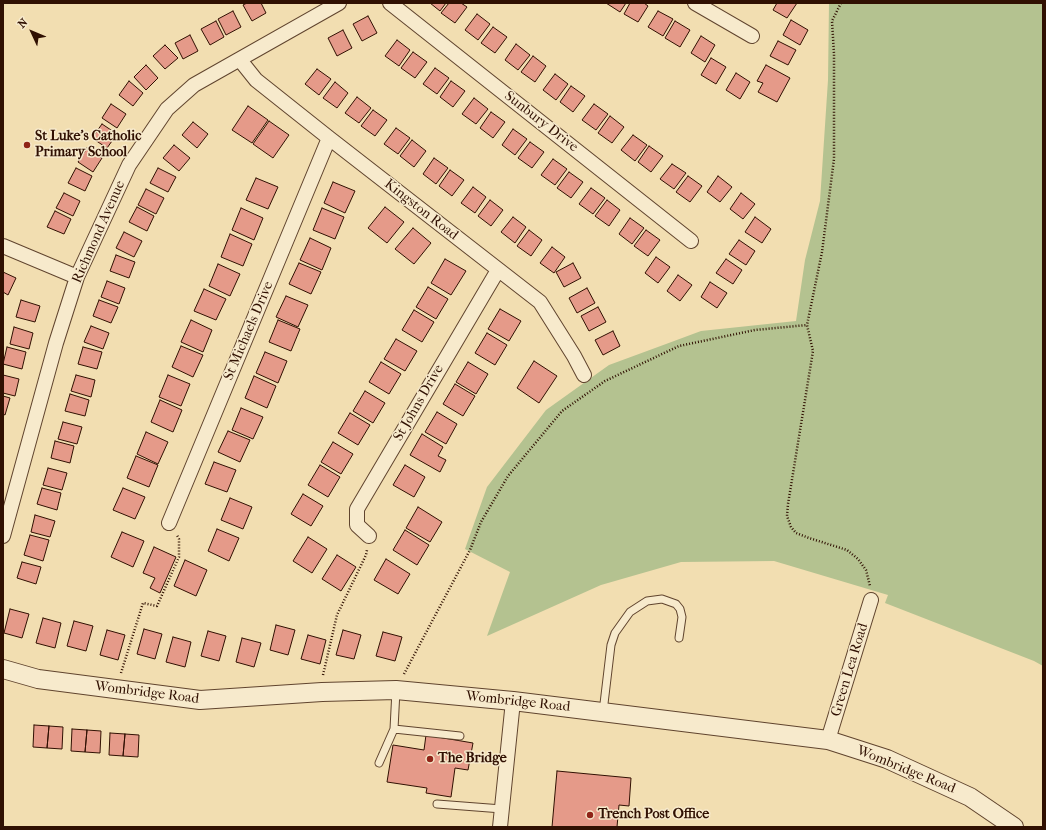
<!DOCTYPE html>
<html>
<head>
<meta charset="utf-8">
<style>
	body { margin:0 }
	#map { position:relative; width:1046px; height:830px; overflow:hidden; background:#f2deb1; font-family:"IM FELL French Canon",serif }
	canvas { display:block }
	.frame { position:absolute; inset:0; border:4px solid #301002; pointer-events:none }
	.north { position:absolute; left:12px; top:12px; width:40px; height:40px; -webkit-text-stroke:3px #f7eacc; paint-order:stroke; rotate:314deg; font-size:11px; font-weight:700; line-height:16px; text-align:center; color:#301002 }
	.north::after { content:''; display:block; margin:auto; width:14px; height:18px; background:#301002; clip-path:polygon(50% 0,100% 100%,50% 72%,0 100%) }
</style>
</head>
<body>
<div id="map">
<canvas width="1046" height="830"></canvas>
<div class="frame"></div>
<div class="north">N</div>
</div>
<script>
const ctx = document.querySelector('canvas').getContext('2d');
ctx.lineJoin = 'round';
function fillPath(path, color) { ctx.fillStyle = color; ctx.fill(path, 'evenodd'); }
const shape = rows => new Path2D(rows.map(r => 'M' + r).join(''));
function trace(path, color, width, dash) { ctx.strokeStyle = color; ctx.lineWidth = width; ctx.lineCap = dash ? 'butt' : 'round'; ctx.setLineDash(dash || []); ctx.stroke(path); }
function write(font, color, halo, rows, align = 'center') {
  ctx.font = font + ' "IM FELL French Canon",serif'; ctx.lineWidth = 3; ctx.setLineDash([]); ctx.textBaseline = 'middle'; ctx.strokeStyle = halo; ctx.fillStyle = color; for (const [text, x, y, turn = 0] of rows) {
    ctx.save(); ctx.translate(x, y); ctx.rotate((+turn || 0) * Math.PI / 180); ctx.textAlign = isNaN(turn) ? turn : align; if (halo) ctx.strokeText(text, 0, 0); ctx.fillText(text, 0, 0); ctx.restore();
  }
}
const green = shape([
	[829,3,1043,3,1043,666,1034,661,885,603,888,595,774,561,681,562,601,585,487,636,510,572,465,549,487,487,546,410,609,365,666,344,701,331,796,321,805,260,820,201,828,80]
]);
const building = shape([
	[247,3,261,3,266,13,252,21,243,5,247,3],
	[430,3,446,3,440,11,430,3],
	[449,3,461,3,467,7,455,23,441,13,449,3],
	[606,3,626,3,620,12,606,3],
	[630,3,644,3,648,6,638,22,624,14,630,3],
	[777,3,797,3,787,18,773,10,777,3],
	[233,11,241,27,226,35,218,19,233,11],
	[658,11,673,19,663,36,648,27,658,11],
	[477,14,490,24,478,40,465,30,477,14],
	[368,16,377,33,362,41,353,24,368,16],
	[791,20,808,30,800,45,783,35,791,20],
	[216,21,224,37,210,45,201,29,216,21],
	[675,21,690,30,680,47,665,38,675,21],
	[493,27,507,37,495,53,481,43,493,27],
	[343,30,352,48,337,56,328,38,343,30],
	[190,35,198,51,183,59,175,43,190,35],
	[701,36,715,45,705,62,691,53,701,36],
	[397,40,410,50,399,66,385,56,397,40],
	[778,41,796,50,788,65,770,56,778,41],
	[516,44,530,55,518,70,505,60,516,44],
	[165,45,178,58,165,69,153,56,165,45],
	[413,52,427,62,415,78,401,68,413,52],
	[533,56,546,66,535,82,521,72,533,56],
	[711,58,726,67,716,84,701,75,711,58],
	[146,65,158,78,146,90,134,77,146,65],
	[766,65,790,78,777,102,758,92,763,83,757,81,766,65],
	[435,68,449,78,437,94,423,84,435,68],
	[317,69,331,79,319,95,305,84,317,69],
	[736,73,750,82,740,99,726,90,736,73],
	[555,74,568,84,556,100,543,90,555,74],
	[129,81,143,93,133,106,119,95,129,81],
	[451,81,465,91,453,107,440,97,451,81],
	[335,82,348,93,337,108,323,98,335,82],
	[571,86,585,96,573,112,560,102,571,86],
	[357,97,371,108,359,123,345,113,357,97],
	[474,98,488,109,476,124,462,114,474,98],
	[111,104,126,114,117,128,102,118,111,104],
	[594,104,608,114,596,130,582,120,594,104],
	[248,106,268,120,252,143,232,130,248,106],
	[373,110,387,120,375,136,361,126,373,110],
	[491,112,505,122,493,138,480,128,491,112],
	[610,116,624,127,612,143,598,133,610,116],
	[269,121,289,135,273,158,253,144,269,121],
	[193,122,208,134,197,148,182,135,193,122],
	[102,124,117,134,107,148,92,138,102,124],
	[396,128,410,138,398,154,384,144,396,128],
	[513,129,527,139,515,155,502,145,513,129],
	[633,135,647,145,635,161,621,150,633,135],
	[412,140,426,151,414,167,400,156,412,140],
	[530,142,544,152,532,168,518,158,530,142],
	[174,145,190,158,179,171,163,158,174,145],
	[649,146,663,156,651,172,638,162,649,146],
	[87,148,102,158,93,172,78,162,87,148],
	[434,158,448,168,436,184,423,174,434,158],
	[553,159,567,169,555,185,541,175,553,159],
	[672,164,686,173,674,189,660,179,672,164],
	[76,168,92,176,85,191,68,183,76,168],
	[158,168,176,177,168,192,150,183,158,168],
	[450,170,464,180,452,196,439,186,450,170],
	[569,172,583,182,571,198,557,188,569,172],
	[688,176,702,186,690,202,676,192,688,176],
	[718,176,732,187,720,202,707,192,718,176],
	[256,178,278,187,268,209,246,200,256,178],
	[333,182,355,191,345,213,324,203,333,182],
	[473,187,486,197,475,213,461,203,473,187],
	[591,188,605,198,593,214,579,204,591,188],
	[146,189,164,198,156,214,138,205,146,189],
	[64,193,80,201,73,216,56,208,64,193],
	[741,193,755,204,743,219,730,209,741,193],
	[490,200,503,210,491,226,478,216,490,200],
	[607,200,620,210,609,226,595,216,607,200],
	[137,207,154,216,147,231,129,222,137,207],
	[385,207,404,222,387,243,368,228,385,207],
	[241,208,263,218,254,240,232,230,241,208],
	[322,208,344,217,335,239,313,230,322,208],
	[55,211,71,219,64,234,47,227,55,211],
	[513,217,526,227,515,243,501,232,513,217],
	[755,217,771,229,762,243,745,232,755,217],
	[630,218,644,228,632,244,619,234,630,218],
	[413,228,431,243,414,264,395,249,413,228],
	[529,230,542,240,531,256,517,246,529,230],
	[646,230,660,240,648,256,634,246,646,230],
	[124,232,142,241,134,257,116,248,124,232],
	[230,234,252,244,243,266,221,257,230,234],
	[310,238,331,248,322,270,300,260,310,238],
	[739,240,755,251,746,265,729,254,739,240],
	[552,247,565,257,554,273,540,263,552,247],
	[116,255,135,262,129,278,110,271,116,255],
	[656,257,670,267,658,283,645,273,656,257],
	[445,259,466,271,451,295,431,283,445,259],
	[726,259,742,270,733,284,716,273,726,259],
	[299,263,321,272,311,294,289,284,299,263],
	[573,263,581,278,564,287,556,272,573,263],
	[218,264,240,274,230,296,209,286,218,264],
	[3,272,16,278,8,295,3,292,3,272],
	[678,275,692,285,680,301,667,291,678,275],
	[107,281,125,288,119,304,101,297,107,281],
	[710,282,727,293,717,308,701,297,710,282],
	[428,287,448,299,436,319,416,307,428,287],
	[587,288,595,303,577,313,569,298,587,288],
	[204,289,226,299,216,320,194,311,204,289],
	[286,296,308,305,298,327,276,317,286,296],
	[21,300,40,306,35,322,16,317,21,300],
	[99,300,118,307,111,323,93,316,99,300],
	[598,307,606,322,589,331,581,316,598,307],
	[500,309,521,321,509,341,488,329,500,309],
	[414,310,434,322,422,342,402,330,414,310],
	[191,320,212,330,203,352,181,342,191,320],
	[278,320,300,329,291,351,269,342,278,320],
	[91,326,109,333,103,349,84,342,91,326],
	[14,327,33,333,29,349,10,344,14,327],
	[613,331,620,346,603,355,595,340,613,331],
	[487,333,507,345,495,365,475,353,487,333],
	[396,339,417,351,405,371,384,359,396,339],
	[181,346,203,355,193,377,172,367,181,346],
	[7,347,26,352,22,369,3,364,7,347],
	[83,347,102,352,97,369,78,364,83,347],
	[265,352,287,361,278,383,256,373,265,352],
	[534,361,557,376,539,403,517,388,534,361],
	[381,362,401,374,389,394,369,382,381,362],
	[468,362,488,374,476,394,456,382,468,362],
	[3,375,19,379,15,396,3,393,3,375],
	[76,375,95,380,91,397,71,391,76,375],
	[168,375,190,384,181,406,159,397,168,375],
	[254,376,276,386,267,408,245,398,254,376],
	[455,384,475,396,463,416,443,404,455,384],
	[365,391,385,403,373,423,353,411,365,391],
	[70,394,89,400,85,416,65,411,70,394],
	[3,396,10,398,5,415,3,414,3,396],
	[160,400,182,410,173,432,151,422,160,400],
	[241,408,263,417,253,439,232,430,241,408],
	[437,412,457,424,446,444,425,432,437,412],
	[350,413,370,425,358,445,338,433,350,413],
	[63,422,82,427,77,444,58,439,63,422],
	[228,431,250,440,240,462,218,452,228,431],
	[146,432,168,442,158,464,137,454,146,432],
	[422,434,443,447,438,456,446,460,440,472,410,455,422,434],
	[55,441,74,446,70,463,51,458,55,441],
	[333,442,353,454,341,474,321,462,333,442],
	[136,456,158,465,149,487,127,478,136,456],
	[214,462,236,470,227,492,205,484,214,462],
	[320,465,340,477,328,497,308,485,320,465],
	[405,465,425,477,414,497,393,485,405,465],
	[48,468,67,473,62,490,43,485,48,468],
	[42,488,61,493,57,510,37,504,42,488],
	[123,488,145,497,135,519,113,510,123,488],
	[303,494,323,506,311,526,291,514,303,494],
	[230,498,252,507,243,529,221,520,230,498],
	[418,507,442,522,430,542,406,528,418,507],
	[35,515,55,521,50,537,31,532,35,515],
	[217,529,239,538,229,561,208,551,217,529],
	[405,530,429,545,417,565,393,550,405,530],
	[122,532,144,541,133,567,111,557,122,532],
	[30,535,49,540,43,561,24,555,30,535],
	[308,537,327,549,312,573,293,561,308,537],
	[154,547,176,557,160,593,150,588,155,578,143,573,154,547],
	[337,555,356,567,341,591,322,579,337,555],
	[386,559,410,574,398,594,374,580,386,559],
	[185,560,207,570,196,596,174,586,185,560],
	[22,562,41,567,36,584,17,578,22,562],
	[10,609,29,614,22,638,4,633,10,609],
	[43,618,61,623,55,648,36,643,43,618],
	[74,621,93,626,86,651,67,646,74,621],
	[276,625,295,630,288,655,270,650,276,625],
	[144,629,162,634,155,659,137,654,144,629],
	[107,630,125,635,118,660,100,655,107,630],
	[343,630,361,635,354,659,336,655,343,630],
	[208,631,226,636,219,661,201,656,208,631],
	[383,632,402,637,395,661,376,656,383,632],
	[308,635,326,640,320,664,301,659,308,635],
	[173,637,191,642,185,667,166,662,173,637],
	[242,638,261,643,254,667,236,662,242,638],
	[34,725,49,726,47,748,33,747,34,725],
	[49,726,63,727,62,749,47,748,49,726],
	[72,729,87,730,85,752,71,751,72,729],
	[87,730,101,731,100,753,85,752,87,730],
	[110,733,125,734,123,756,109,755,110,733],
	[125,734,139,735,138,757,123,756,125,734],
	[426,735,473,743,468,770,455,768,451,797,426,793,427,788,387,782,393,745,424,750,426,735],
	[557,771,631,778,629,806,619,805,617,827,552,827,557,771]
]);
const path = shape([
	[841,3,832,21,834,54,834,159,822,252,807,325,813,351,788,504,787,516,791,527,796,533,809,538,847,550,858,559,866,570,870,586],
	[121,673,143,603,157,606,179,557,179,539,177,535],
	[404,674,470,550,481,522,508,476,562,411,605,381,679,346,755,330,807,325],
	[323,675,337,615,366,555,367,550]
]);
const service = shape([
	[396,690,394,729,460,736],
	[603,712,611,645,615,633,630,612,647,601,662,599,676,604,680,609,682,617,679,638],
	[379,763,394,729],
	[437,804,502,809]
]);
const minor = shape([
	[390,3,691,241],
	[695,3,752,36],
	[240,60,256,80,329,138,540,302,574,356,584,375],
	[3,246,77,277],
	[169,523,329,138],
	[3,536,56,343,77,277,129,165,167,109,194,85,339,3],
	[369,536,357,525,357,509,498,270],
	[828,740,871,600],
	[500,827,513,701]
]);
const tertiary = shape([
	[3,669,38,679,200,700,322,692,396,690,513,701,828,740,887,759,970,797,1014,827]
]);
const markers = [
	[27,145,4,"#8f2418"],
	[430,759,4,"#8f2418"],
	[590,815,4,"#8f2418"]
];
const streetNames = [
	["Sunbury Drive",541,122,38],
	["Kingston Road",421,210,38],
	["Richmond Avenue",99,232,-66],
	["St Michaels Drive",249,331,-67],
	["St Johns Drive",419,403,-60],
	["Green Lea Road",850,670,-73],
	["Wombridge Road",147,693,7],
	["Wombridge Road",518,702,6],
	["Wombridge Road",906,770,22]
];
const poiNames = [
	["St Luke's Catholic",35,137],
	["Primary School",35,153],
	["The Bridge",438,759],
	["Trench Post Office",598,815]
];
fillPath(green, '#b4c290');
fillPath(building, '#e59a89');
trace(building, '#301002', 1);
trace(service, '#60442e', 9);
trace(minor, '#60442e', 16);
trace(tertiary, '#60442e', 20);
trace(path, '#301002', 2.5, [1, 2]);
trace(service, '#f7eacc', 7);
trace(minor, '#f7eacc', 14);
trace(tertiary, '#f7eacc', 18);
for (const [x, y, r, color] of markers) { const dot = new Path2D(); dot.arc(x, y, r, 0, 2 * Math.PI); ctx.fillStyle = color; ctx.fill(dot); trace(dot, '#f7eacc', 1.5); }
write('14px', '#301002', '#f7eacc', streetNames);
write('bold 14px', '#301002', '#f7eacc', poiNames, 'left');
</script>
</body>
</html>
